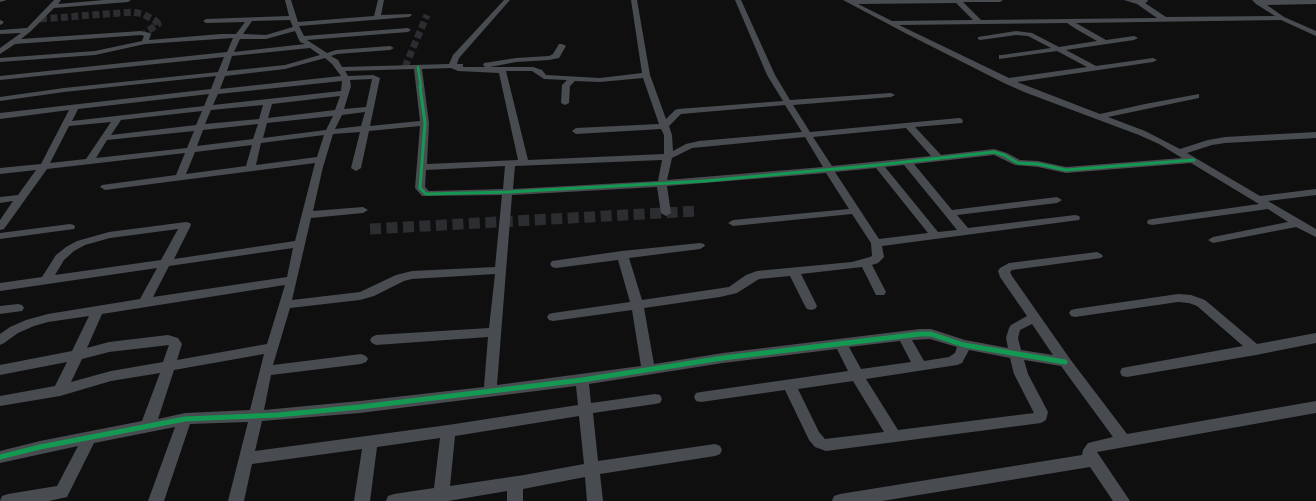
<!DOCTYPE html>
<html>
<head>
<meta charset="utf-8">
<style>
	body { margin:0 }
	canvas { display:block; background:#0f0f10 }
</style>
</head>
<body>
<canvas width="1316" height="501"></canvas>
<script>
const ctx = document.querySelector('canvas').getContext('2d');
ctx.lineJoin = 'round';
const shape = rows => new Path2D(rows.map(r => 'M' + r).join(''));
function trace(path, color, width, dash) { ctx.strokeStyle = color; ctx.lineWidth = width; ctx.lineCap = dash ? 'butt' : 'round'; ctx.setLineDash(dash || []); ctx.stroke(path); }
function fillPath(path, color) { ctx.fillStyle = color; ctx.fill(path, 'evenodd'); }
const minorTunnelFar1 = shape([
	[40,19,133,12,143,14,156,21,158,24,145,33],
	[405,67,427,15]
]);
const minorTunnel = shape([
	[370,229,698,211]
]);
const minor = shape([
	[0,0,7,0,0,2,0,0],
	[54,0,61,0,58,4,104,0,131,0,128,2,54,8,31,31,21,39,141,31,150,33,151,34,149,40,221,34,236,34,245,22,206,23,203,21,206,19,289,16,285,0,291,0,298,22,374,16,378,0,384,0,381,15,411,14,412,15,409,17,299,26,304,36,408,28,411,30,408,32,307,40,327,53,336,50,390,46,394,48,390,50,337,54,331,56,338,60,342,67,449,64,453,55,504,0,510,0,459,58,457,64,463,64,463,67,485,67,483,65,484,63,516,58,549,56,553,54,559,44,562,44,566,46,559,58,549,60,516,62,490,67,533,67,542,70,546,75,600,78,642,73,631,0,637,0,650,75,666,119,675,110,678,109,783,101,767,75,735,0,741,0,775,75,790,100,891,93,895,95,891,97,793,105,810,132,959,118,962,119,963,121,962,123,915,127,941,155,994,149,1007,153,1020,160,1038,161,1066,167,1182,158,1159,144,1139,135,1024,92,1004,83,907,34,843,0,1003,0,1000,2,963,2,981,20,1157,18,1137,4,1124,0,1148,0,1147,2,1145,3,1166,17,1275,16,1256,4,1252,0,1316,0,1316,4,1267,5,1284,17,1316,31,1316,36,1281,20,1076,23,1106,40,1134,36,1138,38,1134,40,1066,50,1096,66,1153,58,1157,60,1153,62,1017,82,1100,114,1145,104,1199,94,1199,98,1108,117,1145,131,1180,149,1208,140,1225,137,1316,132,1316,138,1225,143,1212,145,1187,153,1260,196,1316,189,1316,195,1268,201,1316,229,1316,237,1296,227,1213,243,1208,240,1213,237,1288,222,1268,209,1152,225,1148,224,1147,222,1148,220,1152,219,1259,204,1191,163,1066,173,1038,167,1015,165,994,155,914,164,952,210,1057,197,1062,200,1057,203,957,215,968,228,1075,215,1079,216,1080,218,1079,220,882,246,884,257,878,263,872,265,886,292,884,295,876,295,862,267,801,274,817,306,815,309,811,310,807,309,805,306,790,276,759,279,737,293,720,297,644,308,654,364,723,353,920,329,931,329,965,340,1008,348,1006,338,1009,328,1011,325,1027,316,1000,277,998,271,1000,268,1009,263,1097,252,1101,254,1103,256,1101,258,1012,270,1010,272,1012,276,1070,359,1127,434,1316,401,1316,413,1097,452,1130,501,1113,501,1090,467,882,501,832,501,834,496,840,494,1082,455,1083,450,1088,443,1113,437,1061,366,1024,360,1028,374,1048,412,1046,420,1041,423,826,451,815,447,809,440,785,390,701,402,696,401,694,397,696,393,701,392,848,371,837,349,723,363,589,384,591,403,655,394,660,395,662,399,660,403,655,404,593,413,598,461,715,444,720,446,722,450,720,454,715,456,600,474,603,501,587,501,585,477,523,489,523,501,507,501,507,491,448,501,386,501,388,496,394,494,434,488,440,438,377,447,370,501,354,501,362,449,252,464,244,501,228,501,248,422,190,424,164,501,148,501,175,427,94,443,67,497,49,501,0,501,2,496,8,494,57,486,78,446,0,463,0,451,40,441,142,421,160,373,111,381,60,396,0,406,0,396,55,386,67,362,0,375,0,365,72,351,89,316,48,322,34,326,18,333,4,343,0,345,0,334,10,327,26,320,48,314,140,299,157,268,0,291,0,283,42,277,56,255,66,247,77,241,109,232,186,222,190,223,191,225,174,259,295,241,315,163,105,190,100,187,102,185,176,175,185,153,47,169,4,229,0,230,0,220,13,201,0,203,0,197,18,195,36,170,0,174,0,168,41,164,69,110,0,119,0,113,211,89,216,76,64,92,0,101,0,97,64,88,218,72,224,57,0,80,0,76,227,52,233,38,145,44,95,55,0,62,0,58,95,51,142,41,144,36,141,35,15,44,0,54,0,48,21,33,0,34,0,30,27,28,54,0],
	[956,3,973,20,892,21,858,4,956,3],
	[290,20,293,27,266,35,243,34,252,21,290,20],
	[1067,23,1076,29,1097,41,1059,47,1032,33,1016,31,978,37,978,39,980,40,1016,35,1028,36,1051,48,1002,55,999,55,999,59,1057,51,1087,67,1009,78,899,25,1067,23],
	[295,31,300,42,305,44,234,52,240,39,266,39,295,31],
	[310,48,320,55,285,65,227,71,232,56,310,48],
	[325,58,332,64,341,76,220,89,225,76,285,69,325,58],
	[451,68,458,71,499,73,518,160,427,164,429,123,422,69,451,68],
	[414,69,420,121,370,126,380,78,373,75,348,76,345,71,414,69],
	[506,71,532,71,544,79,567,80,562,85,561,103,565,105,569,103,570,86,575,81,600,82,643,78,659,124,576,128,572,131,576,134,661,129,664,135,664,154,528,160,506,71],
	[372,79,366,107,344,109,351,86,350,80,372,79],
	[342,81,341,91,213,105,218,94,342,81],
	[209,94,204,106,72,121,78,109,209,94],
	[340,96,335,110,268,118,272,104,340,96],
	[263,105,259,119,205,124,211,110,263,105],
	[785,105,802,132,699,141,686,144,673,151,672,135,669,126,681,114,785,105],
	[202,111,196,125,111,135,121,120,202,111],
	[365,112,361,126,335,129,342,115,365,112],
	[333,116,326,130,263,138,267,123,333,116],
	[111,122,86,159,50,163,69,126,111,122],
	[258,124,253,139,197,146,203,130,258,124],
	[420,126,415,188,422,196,502,195,495,267,412,271,396,275,360,292,292,300,311,218,363,213,368,210,363,207,313,211,323,167,333,134,360,132,351,168,356,171,361,168,369,131,420,126],
	[906,128,931,156,832,166,813,137,906,128],
	[194,131,187,148,96,158,107,140,194,131],
	[324,135,317,157,256,165,261,143,324,135],
	[805,137,823,167,667,180,672,158,692,148,805,137],
	[252,145,246,166,186,174,195,152,252,145],
	[662,160,658,181,513,189,515,166,662,160],
	[904,165,945,215,957,230,938,232,885,167,904,165],
	[505,166,503,189,429,191,425,187,426,170,505,166],
	[876,168,928,233,879,239,835,172,876,168],
	[826,173,849,209,733,220,728,223,733,226,852,214,871,243,872,256,870,257,852,262,757,271,746,275,729,287,642,300,629,258,700,249,705,246,704,244,700,243,622,251,552,261,550,264,552,267,556,268,618,260,630,302,553,313,549,314,547,317,549,320,553,321,632,310,641,366,497,385,512,195,657,187,661,213,666,216,671,213,667,186,826,173],
	[178,229,161,260,55,275,64,260,74,251,85,245,110,238,178,229],
	[293,248,287,277,153,297,169,266,293,248],
	[495,274,489,328,376,335,372,337,370,340,372,343,376,345,488,337,484,387,360,401,264,410,271,375,361,364,366,362,368,359,366,356,361,354,273,365,290,308,360,300,374,296,404,281,412,279,495,274],
	[285,285,267,344,177,360,182,344,178,338,168,335,109,342,87,348,102,314,285,285],
	[1032,324,1053,355,1021,350,1018,338,1020,330,1032,324],
	[930,339,957,347,955,353,949,357,924,361,912,340,930,339],
	[900,341,911,362,861,369,849,347,900,341],
	[169,345,163,362,111,371,71,382,82,359,109,352,169,345],
	[969,350,1010,358,1014,374,1034,413,898,430,866,379,957,365,962,363,969,350],
	[264,354,250,410,185,413,158,419,174,370,264,354],
	[853,381,884,432,825,439,819,432,798,389,853,381],
	[576,386,578,405,448,425,255,451,262,421,360,413,576,386],
	[579,416,584,464,524,475,450,486,455,436,579,416],
	[0,20,4,22,2,24,0,25,0,20],
	[70,224,74,225,75,227,74,229,0,239,0,233,70,224],
	[1178,294,1191,295,1205,300,1257,344,1316,333,1316,343,1256,355,1127,377,1122,376,1120,372,1122,368,1243,346,1197,306,1189,303,1178,302,1075,317,1071,316,1069,313,1071,310,1075,309,1178,294],
	[18,304,22,305,24,308,22,311,0,314,0,306,18,304]
]);
const cyclewayFar2 = shape([
	[418,67,421,87]
]);
const cyclewayFar1 = shape([
	[420,86,425,123,420,188,426,194,508,192,705,181,878,165,994,152,1004,155,1018,163,1038,164,1066,170,1194,160]
]);
const cycleway = shape([
	[0,457,40,447,185,419,278,415,360,407,582,380,723,358,920,334,931,334,964,345,1065,362]
]);
trace(minorTunnelFar1, '#2c2d31', 7, [7, 3.5]);
trace(minorTunnel, '#2c2d31', 11, [11, 5.5]);
fillPath(minor, '#484b4f');
trace(cyclewayFar2, '#139951', 2.5);
trace(cyclewayFar1, '#139951', 3);
trace(cycleway, '#139951', 5);
</script>
</body>
</html>
